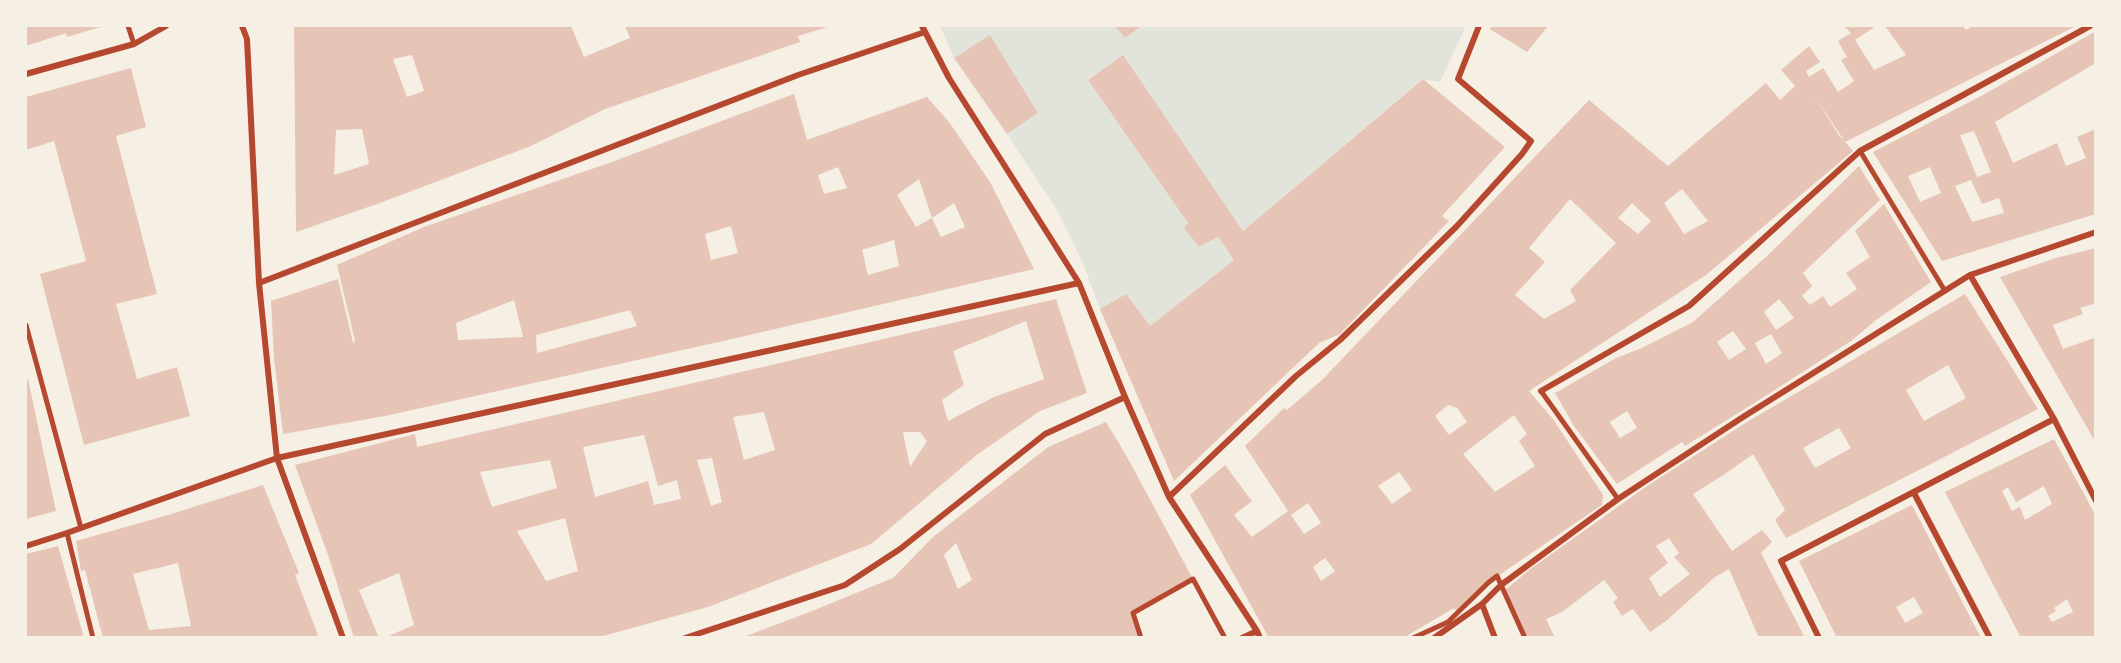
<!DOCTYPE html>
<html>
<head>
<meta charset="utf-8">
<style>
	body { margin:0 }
	#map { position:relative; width:2121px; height:663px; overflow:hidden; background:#f6efe4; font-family:Rubik,sans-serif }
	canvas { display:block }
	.frame { position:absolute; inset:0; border:27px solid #f6efe4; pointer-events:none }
</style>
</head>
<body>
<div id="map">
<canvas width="2121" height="663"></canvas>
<div class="frame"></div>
</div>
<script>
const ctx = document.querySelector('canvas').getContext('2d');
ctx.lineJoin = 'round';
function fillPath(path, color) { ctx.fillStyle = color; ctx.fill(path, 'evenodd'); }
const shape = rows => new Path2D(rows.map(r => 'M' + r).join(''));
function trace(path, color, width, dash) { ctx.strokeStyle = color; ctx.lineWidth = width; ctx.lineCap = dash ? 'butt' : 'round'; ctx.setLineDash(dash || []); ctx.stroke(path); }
const green = shape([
	[940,26,1115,26,1125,38,1142,26,1466,26,1440,82,1422,79,1243,231,1123,56,1088,79,1188,223,1184,228,1198,246,1218,237,1234,260,1150,326,1100,309,1082,261,1057,210,1007,134,1038,113,990,36,954,58]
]);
const building = shape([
	[26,26,104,26,67,37,66,33,26,46],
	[294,26,571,26,584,57,630,38,625,26,831,26,798,36,800,42,605,109,531,146,377,204,296,232],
	[412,55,424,91,407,97,393,59],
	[362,129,369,164,334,175,336,130],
	[1115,26,1142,26,1125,38],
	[1492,26,1548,26,1527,52,1490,29],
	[1844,26,1876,26,1855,40,1874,70,1906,55,1885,26,1963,26,1966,30,1973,26,2076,26,1845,142,1814,95,1838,134,1846,143,1853,151,1706,275,1529,391,1553,419,1603,495,1602,505,1489,582,1458,613,1454,608,1403,638,1269,638,1190,495,1225,465,1252,501,1234,515,1252,537,1288,511,1245,446,1284,408,1287,410,1322,380,1589,100,1668,166,1766,83,1780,100,1795,86,1781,70,1809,46,1820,62,1806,71,1809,77,1823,68,1838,92,1854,81,1841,60,1847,57,1838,41,1851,33],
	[1682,189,1708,221,1684,234,1664,203],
	[1570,199,1616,243,1570,290,1576,301,1544,319,1515,295,1545,262,1529,248],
	[1632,203,1651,221,1638,234,1618,218],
	[1448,405,1457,408,1467,422,1449,435,1435,416],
	[1514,415,1527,434,1519,441,1535,466,1495,492,1463,454],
	[1399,472,1412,490,1392,504,1378,486],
	[1308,503,1321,523,1304,534,1291,515],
	[1325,558,1335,571,1321,581,1313,567],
	[2096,31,2096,63,1995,122,2013,163,2057,143,2066,166,2086,158,2077,137,2096,129,2096,214,1942,261,1873,152,1983,95],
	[1974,131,1991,172,1977,177,1960,135],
	[1930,167,1941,193,1920,202,1908,176],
	[1971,180,1982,204,1999,198,2004,213,1972,222,1955,186],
	[990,35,1038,113,1007,134,954,58],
	[1123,55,1243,231,1423,79,1505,147,1442,216,1449,221,1340,334,1319,343,1174,481,1100,309,1126,294,1150,326,1234,260,1218,237,1199,247,1184,228,1188,223,1088,80],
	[131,68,146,127,116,136,157,294,116,304,137,379,177,367,190,416,84,445,40,274,86,261,54,141,26,150,26,97],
	[794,94,807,140,927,97,949,122,990,182,1034,269,732,339,385,416,283,434,274,358,271,301,338,279,353,343,355,341,337,265,424,227,609,163],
	[838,167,847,188,824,194,818,175],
	[919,179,932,218,954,203,965,227,941,237,932,218,916,227,897,195],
	[731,226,738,253,711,260,705,234],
	[894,240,899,266,868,275,862,250],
	[514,300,523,337,458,340,456,323],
	[630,310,637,326,537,353,536,335],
	[1859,166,1880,200,1803,273,1812,286,1802,296,1810,305,1823,296,1830,307,1857,289,1846,273,1870,257,1855,231,1884,204,1931,282,1876,320,1851,341,1756,402,1685,446,1682,442,1617,484,1574,426,1555,393,1616,358,1642,348,1693,322,1767,256],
	[1779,299,1794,318,1776,330,1764,312],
	[1733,331,1746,349,1729,360,1717,342],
	[1771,334,1782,353,1766,364,1755,343],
	[1627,411,1637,428,1620,438,1610,422],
	[2096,248,2096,303,2080,308,2083,314,2053,325,2063,349,2094,338,2096,343,2096,443,2000,277,2056,258],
	[1965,294,2038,409,1786,538,1775,520,1785,510,1753,454,1725,474,1693,494,1732,551,1762,530,1772,542,1761,553,1805,638,1759,638,1729,569,1715,577,1666,621,1650,632,1633,609,1622,616,1613,602,1618,598,1604,580,1562,612,1546,619,1555,638,1525,638,1504,591,1529,570,1647,486,1747,422],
	[1948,365,1966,398,1924,421,1906,390],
	[1839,428,1851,448,1815,468,1803,448],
	[1669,538,1679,553,1674,557,1690,574,1660,597,1649,578,1668,563,1656,546],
	[1056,299,1087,393,1040,411,978,454,871,544,708,607,596,638,384,638,414,625,399,573,359,590,379,638,354,638,328,555,295,465,415,434,417,447],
	[1026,321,1044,379,994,397,948,421,942,400,964,385,953,351],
	[764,412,775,450,744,460,733,417],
	[903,432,920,432,927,441,910,467],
	[644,435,658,486,677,480,681,499,654,505,648,481,595,497,583,447],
	[712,458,722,502,711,506,697,460],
	[550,460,557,488,492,507,480,472],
	[565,518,578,571,546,581,517,531],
	[28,379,56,511,26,519,26,380],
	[1106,422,1126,455,1193,579,1133,613,1141,638,741,638,812,611,893,578,933,537,1048,447],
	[956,543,972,580,958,589,944,555],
	[2054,439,2096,516,2096,638,2021,638,1945,492],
	[2044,486,2052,504,2025,520,2020,507,2012,511,2002,491,2008,487,2016,502],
	[2067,599,2073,612,2052,622,2048,616,2056,611,2054,608],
	[263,485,299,573,295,575,319,638,103,638,85,570,81,571,76,541,168,515],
	[178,563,191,626,149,630,133,574],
	[1912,505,1981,638,1948,638,1947,636,1943,638,1837,638,1799,561],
	[1914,597,1923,613,1905,623,1896,607],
	[58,546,84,638,26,638,26,554]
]);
const pedestrian = shape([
	[128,26,134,44],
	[1860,151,1945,291],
	[26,325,81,528],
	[1541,391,1618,499],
	[67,533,93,638],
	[1141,638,1133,613,1193,579,1225,638],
	[1413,638,1448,622,1489,582,1497,576,1525,638]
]);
const minor = shape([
	[242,26,247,39,259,283,277,458,343,638],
	[922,26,949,78,1079,283,1125,397,1169,497,1257,631,1260,638],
	[26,74,134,44,166,26],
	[1970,275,2054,419,2096,501],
	[259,283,798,75,925,32],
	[1541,391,1689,306,1860,151,2090,26],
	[1914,493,1990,638],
	[1169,497,1296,376,1340,340,1457,226,1522,154,1531,141,1458,79,1479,26],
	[26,546,67,533,277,458,1079,283],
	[1482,604,1495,638],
	[685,638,845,585,900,549,1045,434,1125,397],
	[1242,638,1257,631],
	[1434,638,1482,604,1501,585,1618,499,1743,417,1970,275,2096,232],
	[1819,638,1781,561,2054,419]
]);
fillPath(green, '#e2e4dc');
fillPath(building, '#e6c5b7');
trace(pedestrian, '#b5482f', 5);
trace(minor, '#b5482f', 6);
</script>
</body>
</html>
